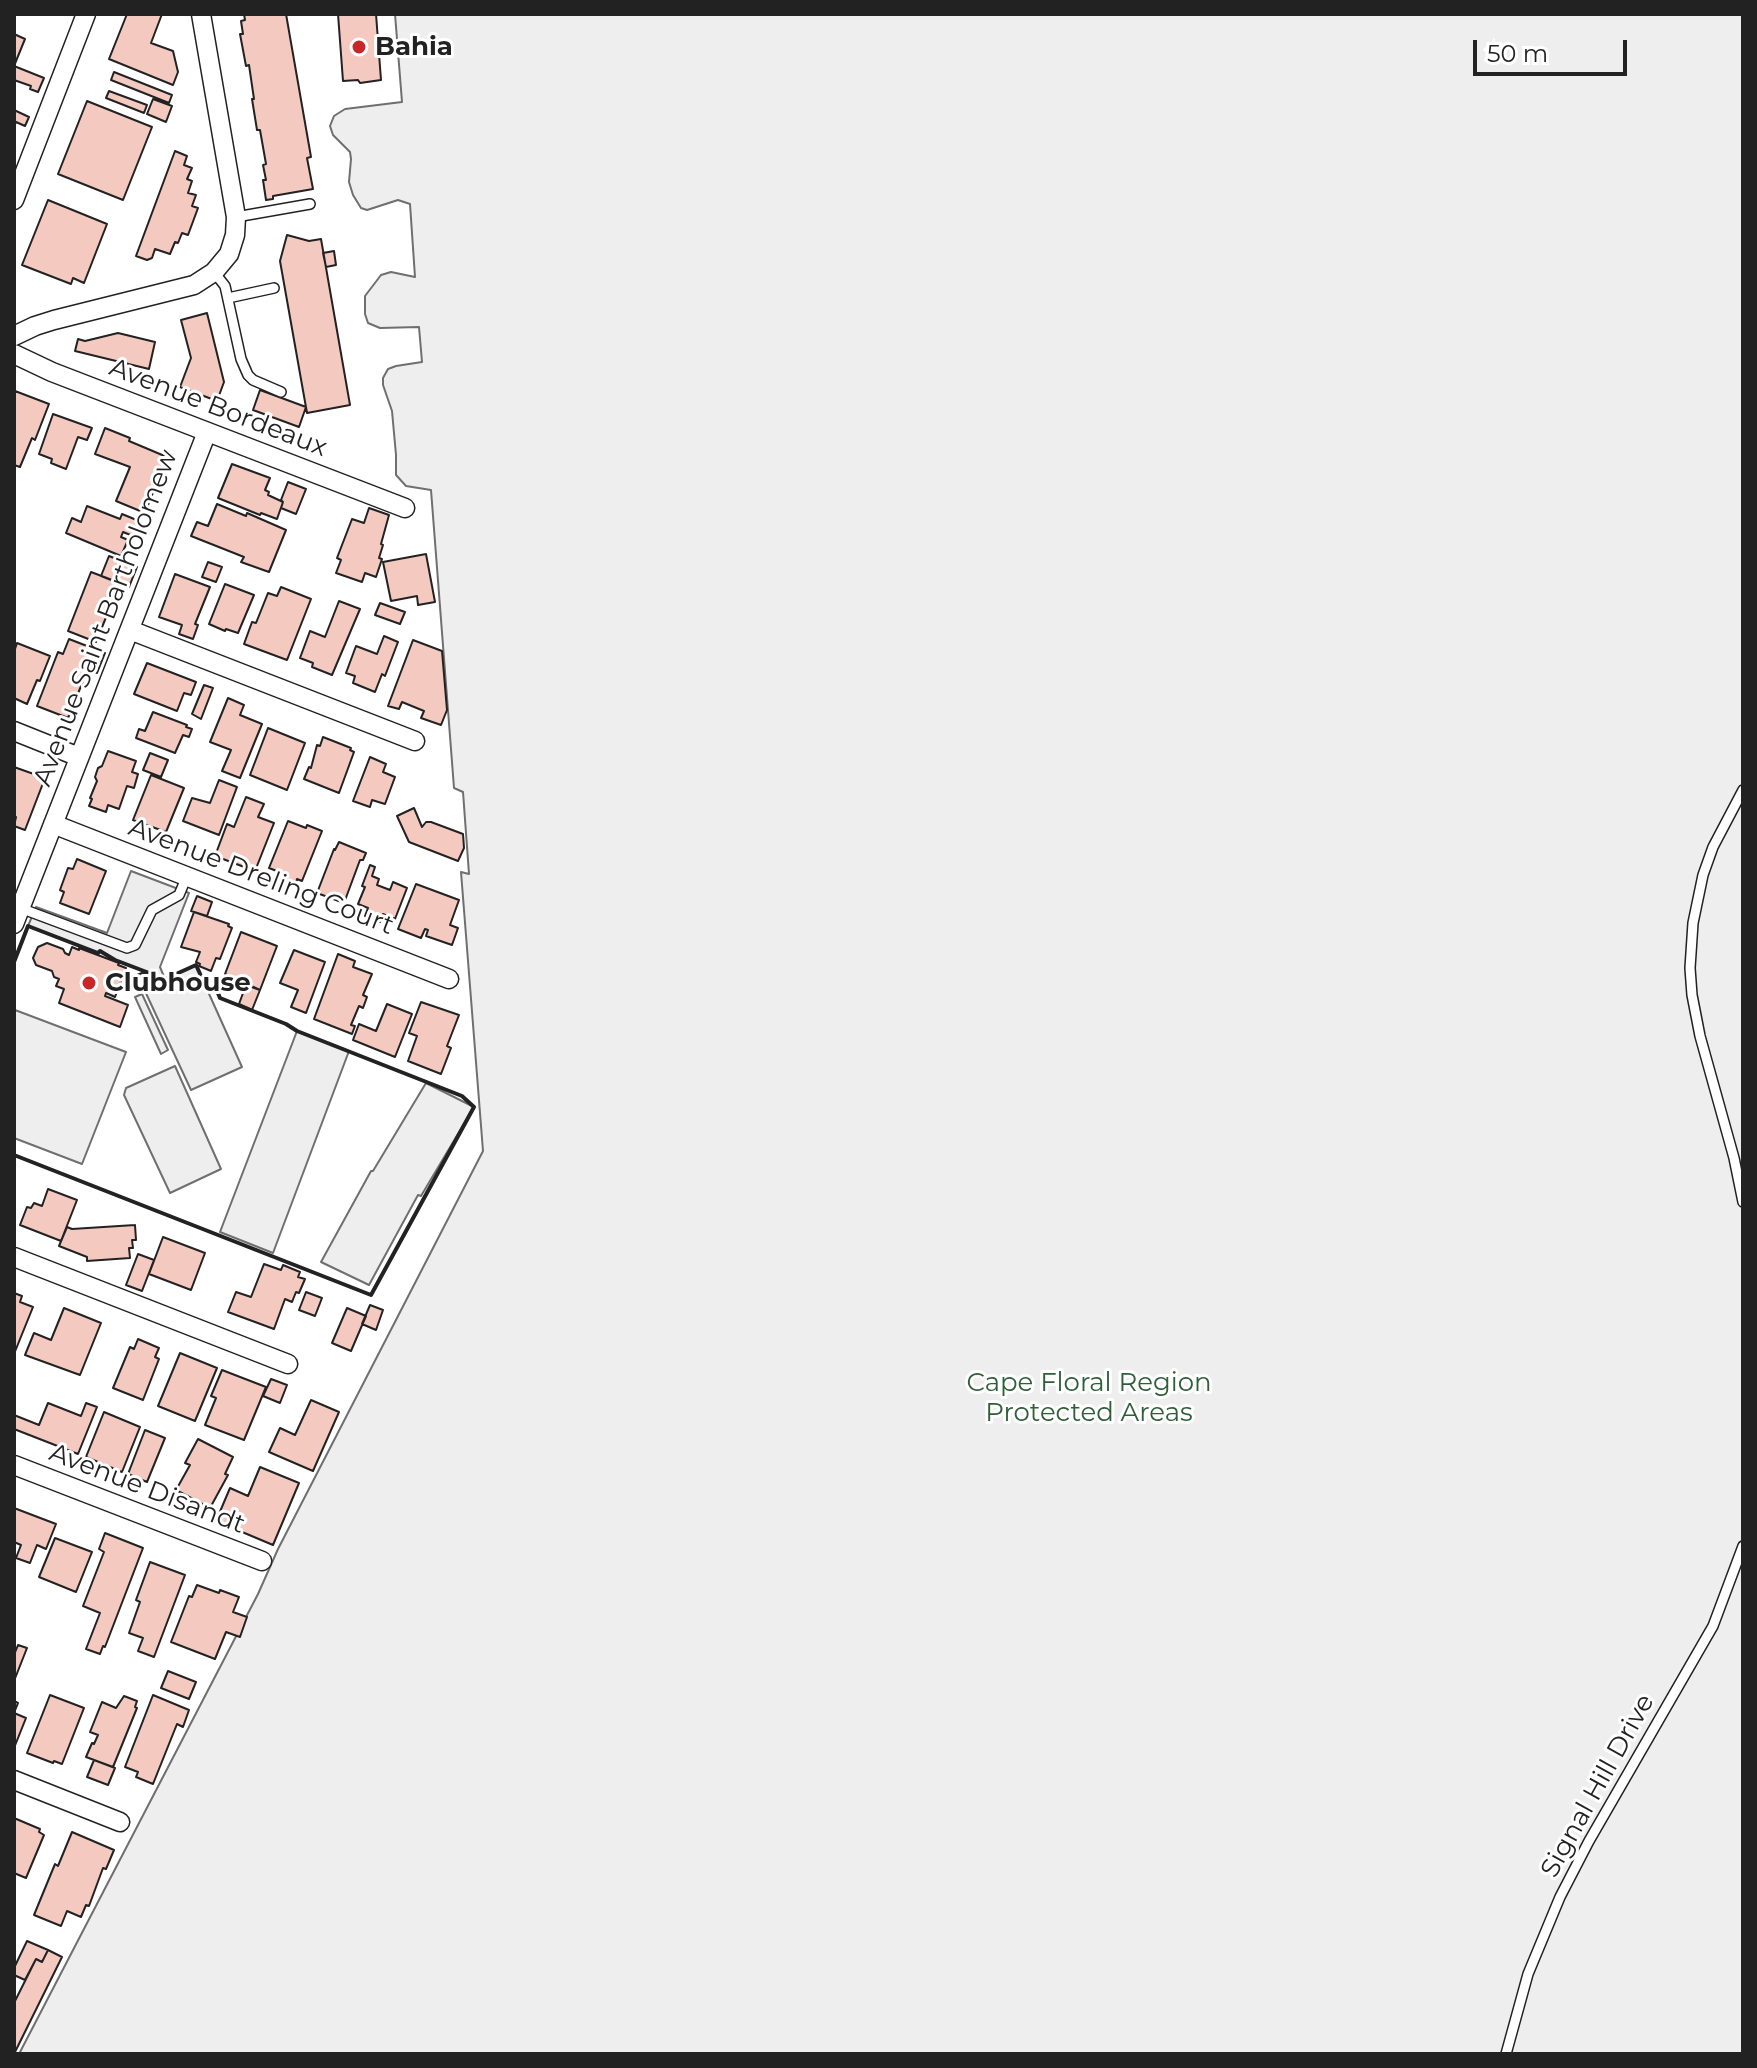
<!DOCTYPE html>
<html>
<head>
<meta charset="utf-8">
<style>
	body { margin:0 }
	#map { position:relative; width:1757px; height:2068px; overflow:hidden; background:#fff; font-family:Montserrat,sans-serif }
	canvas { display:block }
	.frame { position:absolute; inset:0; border:16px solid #222; pointer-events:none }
	.scale { position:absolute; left:1473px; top:40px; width:154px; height:36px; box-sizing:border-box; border:4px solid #222; border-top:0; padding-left:10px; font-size:24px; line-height:28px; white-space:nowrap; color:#222; -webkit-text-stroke:6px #fff; paint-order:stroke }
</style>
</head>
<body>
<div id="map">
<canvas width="1757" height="2068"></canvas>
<div class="frame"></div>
<div class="scale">50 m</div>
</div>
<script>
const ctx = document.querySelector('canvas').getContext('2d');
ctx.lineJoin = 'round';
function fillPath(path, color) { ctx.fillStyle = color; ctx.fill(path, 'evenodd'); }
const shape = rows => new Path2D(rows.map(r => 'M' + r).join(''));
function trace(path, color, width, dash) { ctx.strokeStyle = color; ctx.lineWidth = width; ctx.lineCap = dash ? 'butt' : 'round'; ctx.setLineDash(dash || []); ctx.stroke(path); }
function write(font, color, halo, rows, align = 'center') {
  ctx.font = font + ' Montserrat,sans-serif'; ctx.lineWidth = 6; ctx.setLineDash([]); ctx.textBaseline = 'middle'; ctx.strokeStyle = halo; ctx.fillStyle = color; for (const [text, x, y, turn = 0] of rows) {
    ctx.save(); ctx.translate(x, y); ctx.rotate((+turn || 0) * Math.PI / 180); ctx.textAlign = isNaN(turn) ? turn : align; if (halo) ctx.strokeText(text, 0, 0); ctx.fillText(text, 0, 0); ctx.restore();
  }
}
const green = shape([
	[395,14,1743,14,1743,2054,19,2054,258,1594,278,1549,483,1151,461,872,469,874,463,792,454,788,431,490,406,486,396,475,396,455,392,411,383,385,383,378,388,369,396,366,422,362,419,327,380,328,368,323,365,314,365,296,381,275,391,272,415,277,410,204,398,200,367,210,361,208,353,195,349,182,351,159,350,152,333,135,330,126,334,116,345,109,402,102,395,14],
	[196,965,242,1067,191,1090,144,989,196,965],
	[142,994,168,1050,161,1054,135,997,142,994],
	[15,1010,126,1052,82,1164,14,1138,15,1010],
	[297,1031,349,1051,273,1253,220,1232,297,1031],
	[175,1066,221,1169,170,1193,124,1095,126,1088,175,1066],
	[426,1083,474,1107,421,1196,418,1195,369,1285,321,1262,371,1171,373,1171,426,1083]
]);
const parking = shape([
	[131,871,189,893,160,967,165,979,115,960,100,951,98,953,28,926,36,907,107,933,131,871]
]);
const building = shape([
	[127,14,162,14,151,43,173,51,178,72,173,85,109,59,127,14],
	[244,14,286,14,311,157,307,158,313,189,273,196,273,199,266,200,263,180,266,180,263,165,266,164,260,130,257,130,252,99,254,99,249,65,246,66,240,34,243,34,241,21,245,20,244,14],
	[338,14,376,14,381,80,360,83,358,80,343,81,338,14],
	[14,34,25,39,14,66,44,78,38,92,30,89,31,86,14,80,14,34],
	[114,72,172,95,169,103,111,80,114,72],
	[109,91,147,105,144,113,106,98,109,91],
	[153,99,172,106,166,122,147,114,153,99],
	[87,101,152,127,123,200,58,174,87,101],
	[14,110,29,117,25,126,16,122,14,127,14,110],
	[175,151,187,156,184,165,192,168,187,179,192,181,188,193,196,195,192,206,198,208,188,235,182,233,178,243,175,242,170,254,155,249,152,258,147,260,136,256,175,151],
	[48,200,107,224,84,283,73,278,71,284,22,265,48,200],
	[287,235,309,241,321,239,350,405,307,413,280,261,287,235],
	[334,251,336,265,326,267,323,253,334,251],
	[207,313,224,382,217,401,180,387,191,358,181,320,207,313],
	[118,333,155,342,149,369,75,351,78,339,85,341,118,333],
	[260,390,306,407,299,427,253,410,260,390],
	[15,391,49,404,35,440,32,438,20,467,14,465,15,391],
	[53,414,92,428,87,440,78,437,66,469,51,463,52,459,39,454,53,414],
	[105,428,130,438,129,441,167,457,145,513,116,501,130,467,95,454,105,428],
	[232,464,270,478,265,490,269,492,268,495,283,502,277,519,261,513,260,515,218,498,232,464],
	[288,482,306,489,296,514,281,508,283,502,281,500,288,482],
	[217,504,246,516,247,513,286,530,269,572,241,562,244,557,191,536,197,522,208,526,217,504],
	[87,506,120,519,122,514,139,521,133,536,123,532,121,537,128,540,121,556,66,533,72,518,81,522,87,506],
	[369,508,389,515,381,544,383,545,379,558,382,559,376,577,365,573,362,582,336,573,341,560,337,558,352,519,364,523,369,508],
	[426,554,435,602,418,605,417,596,391,601,383,562,426,554],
	[109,556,137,567,129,587,101,576,109,556],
	[208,562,222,567,216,582,202,577,208,562],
	[91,572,120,583,96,642,68,631,91,572],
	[175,574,210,587,195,624,198,625,193,639,179,634,182,625,159,617,175,574],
	[225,584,254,595,238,633,226,629,225,631,209,624,225,584],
	[281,587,311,599,287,660,244,644,252,622,256,623,268,593,277,596,281,587],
	[339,601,360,609,332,675,312,667,313,663,300,658,310,631,325,637,339,601],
	[380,603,405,612,400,624,375,615,380,603],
	[384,636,398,642,385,676,382,674,375,692,353,683,355,676,346,673,356,646,377,654,384,636],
	[69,639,105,653,97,673,88,669,68,718,37,706,58,652,63,654,69,639],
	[413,640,442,651,447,710,441,725,421,718,424,711,402,702,399,709,388,706,413,640],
	[17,643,50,656,40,681,37,680,27,704,14,698,14,652,17,643],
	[147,663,196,682,191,695,184,693,177,711,134,694,147,663],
	[204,685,213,688,201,719,192,714,204,685],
	[228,698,244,705,240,715,262,724,240,778,222,771,231,750,210,742,228,698],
	[153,712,187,725,186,727,192,729,189,737,183,735,175,753,136,738,139,729,145,731,153,712],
	[268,728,305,743,287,790,250,775,268,728],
	[323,737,351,748,350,750,354,752,339,793,304,779,309,767,311,768,317,745,320,746,323,737],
	[108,751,136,761,132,772,138,774,134,788,127,786,119,809,108,805,106,812,89,806,92,799,90,798,97,781,95,777,98,768,102,766,108,751],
	[150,753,168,760,161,777,143,770,150,753],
	[370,757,386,764,383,772,395,777,385,804,372,800,370,807,353,801,370,757],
	[14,767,45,778,25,830,14,826,16,817,14,817,14,767],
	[151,775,184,788,166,832,133,820,151,775],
	[219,780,237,787,219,835,183,821,192,798,210,803,219,780],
	[246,797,264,804,258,817,274,823,255,871,215,856,227,824,234,827,246,797],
	[414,808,422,827,426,822,431,822,463,834,464,848,458,861,409,842,397,816,414,808],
	[288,821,306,828,307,825,322,831,302,881,297,879,296,883,281,877,282,873,269,868,288,821],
	[339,842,366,853,363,860,360,860,344,903,317,893,334,849,335,850,339,842],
	[77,859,106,871,89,914,60,903,64,892,60,890,68,868,73,869,77,859],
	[370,865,375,867,372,876,379,879,377,885,390,890,393,882,407,888,395,919,383,914,380,922,365,916,368,908,358,904,365,887,362,886,370,865],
	[416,884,459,900,450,925,458,928,452,945,426,936,428,930,425,929,421,938,398,929,416,884],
	[197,896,212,902,207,916,191,911,197,896],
	[194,912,229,924,228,926,232,928,220,959,216,958,211,971,199,966,200,964,196,962,200,952,181,947,194,912],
	[241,932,277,946,260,990,225,974,241,932],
	[47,943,63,949,65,953,69,955,72,947,79,950,79,948,119,963,118,965,126,968,115,997,106,993,105,996,128,1005,120,1027,59,1003,64,989,56,986,59,979,54,977,52,971,36,965,33,958,38,947,47,943],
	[294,950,325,962,306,1013,291,1007,298,990,280,983,294,950],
	[338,954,355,961,353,967,372,974,363,995,367,997,363,1008,359,1006,351,1025,355,1026,352,1034,314,1019,338,954],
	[142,973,157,979,137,988,132,977,142,973],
	[246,985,260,990,252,1010,239,1004,246,985],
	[421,1002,459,1015,447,1046,451,1048,441,1074,408,1061,417,1036,409,1033,421,1002],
	[387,1004,412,1014,395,1057,353,1040,359,1024,376,1031,387,1004],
	[48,1189,77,1200,61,1241,20,1225,27,1207,31,1208,34,1203,42,1206,48,1189],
	[135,1225,136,1240,132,1240,133,1248,129,1248,130,1258,87,1261,87,1257,59,1246,67,1227,72,1229,135,1225],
	[163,1237,205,1253,191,1290,149,1274,163,1237],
	[138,1254,154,1260,142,1291,126,1285,138,1254],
	[264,1264,281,1270,283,1265,300,1272,298,1277,305,1279,299,1293,296,1292,292,1302,285,1299,274,1329,228,1312,236,1292,251,1297,264,1264],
	[306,1292,322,1298,315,1316,299,1310,306,1292],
	[14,1293,22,1296,20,1302,33,1307,14,1354,14,1293],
	[370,1305,383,1310,376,1330,362,1324,370,1305],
	[64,1308,101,1323,80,1375,25,1355,34,1333,51,1340,64,1308],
	[347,1308,366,1316,351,1351,332,1343,347,1308],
	[138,1339,159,1348,155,1357,159,1359,143,1400,113,1388,130,1347,134,1349,138,1339],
	[180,1353,217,1368,195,1421,158,1406,180,1353],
	[222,1370,266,1387,244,1440,205,1425,216,1398,211,1396,222,1370],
	[271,1379,287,1385,280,1403,263,1396,271,1379],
	[311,1400,339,1412,313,1471,269,1452,280,1428,295,1435,311,1400],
	[48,1403,81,1416,86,1403,97,1407,78,1454,14,1429,14,1415,39,1425,48,1403],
	[104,1412,140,1427,122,1472,86,1457,104,1412],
	[145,1430,165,1438,147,1482,128,1474,145,1430],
	[198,1439,233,1457,225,1474,228,1475,210,1508,176,1490,190,1465,185,1463,198,1439],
	[260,1467,299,1483,273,1545,216,1521,230,1488,248,1496,260,1467],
	[14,1508,56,1524,46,1549,37,1545,30,1563,16,1558,21,1545,14,1542,14,1508],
	[105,1533,143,1548,105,1647,103,1646,100,1654,86,1649,100,1613,83,1606,104,1552,99,1549,105,1533],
	[55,1538,92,1552,76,1592,39,1577,55,1538],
	[150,1562,185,1575,154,1657,138,1651,143,1638,129,1633,140,1602,136,1600,150,1562],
	[197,1585,219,1593,220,1590,239,1597,233,1612,247,1617,240,1637,226,1632,215,1659,171,1642,189,1596,192,1597,197,1585],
	[18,1645,27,1648,14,1681,14,1655,18,1645],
	[168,1671,196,1682,189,1699,161,1688,168,1671],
	[50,1695,84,1708,62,1764,54,1761,53,1763,27,1753,50,1695],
	[153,1695,189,1710,183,1727,177,1724,153,1784,136,1777,138,1772,125,1767,153,1695],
	[124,1696,137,1701,135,1707,137,1708,113,1767,86,1757,92,1743,94,1744,98,1735,90,1732,102,1702,116,1708,124,1696],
	[14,1701,18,1703,14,1713,26,1718,14,1748,14,1701],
	[94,1760,115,1768,108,1785,87,1777,94,1760],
	[14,1818,40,1829,39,1832,44,1835,26,1878,14,1873,14,1818],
	[72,1832,114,1850,106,1869,103,1868,89,1906,86,1905,81,1917,67,1911,61,1926,34,1915,55,1864,58,1866,72,1832],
	[27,1941,48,1950,42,1962,36,1959,25,1980,14,1975,14,1968,27,1941],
	[48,1950,62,1957,14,2054,14,2003,36,1959,42,1962,48,1950]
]);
const service = shape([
	[236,217,310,204],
	[214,272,225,286,241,359,248,375,253,380,281,392],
	[228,298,274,288],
	[1743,790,1713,847,1703,875,1693,923,1690,968,1692,995,1700,1036,1734,1158,1743,1202],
	[20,908,127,948,135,945,152,910,179,895,187,876],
	[1506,2054,1528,1974,1560,1897,1589,1841,1713,1626,1743,1546]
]);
const minor = shape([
	[14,200,86,14],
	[14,336,35,326,54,320,194,285,214,272,229,254,235,235,236,217,201,14],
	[14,354,52,372,405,508],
	[130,630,415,741],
	[14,731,79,757],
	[53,824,449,979],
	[14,924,207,432],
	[14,1257,288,1364],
	[14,1465,262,1561],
	[14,1780,120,1822]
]);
const wall = shape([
	[14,962,28,926,98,953,100,951,115,960,165,979,196,965,207,989,215,986,220,998,286,1024,297,1031,462,1096,474,1107,371,1295,14,1155]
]);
const markers = [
	[359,47,8,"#c62828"],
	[89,983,8,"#c62828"]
];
const poiNames = [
	["Bahia",375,47],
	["Clubhouse",105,983]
];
const streetNames = [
	["Avenue Bordeaux",218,408,21],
	["Avenue Saint Bartholomew",106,618,-69],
	["Avenue Dreling Court",261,877,21],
	["Avenue Disandt",147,1489,21],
	["Signal Hill Drive",1598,1786,-61]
];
const parkNames = [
	["Cape Floral Region",1089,1383],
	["Protected Areas",1089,1413]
];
fillPath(green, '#eee');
trace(green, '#6f6f6f', 2);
fillPath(parking, '#ededed');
trace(parking, '#6f6f6f', 2);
fillPath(building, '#f3c9c0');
trace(building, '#222', 2);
trace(service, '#222', 12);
trace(minor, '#222', 21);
trace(service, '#fff', 9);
trace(minor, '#fff', 18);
trace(wall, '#222', 4);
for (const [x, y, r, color] of markers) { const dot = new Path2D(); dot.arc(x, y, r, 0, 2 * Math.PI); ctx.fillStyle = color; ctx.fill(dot); trace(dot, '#fff', 3); }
write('bold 26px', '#222', '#fff', poiNames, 'left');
write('26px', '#222', '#fff', streetNames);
write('26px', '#2f5e38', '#fff', parkNames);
</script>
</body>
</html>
